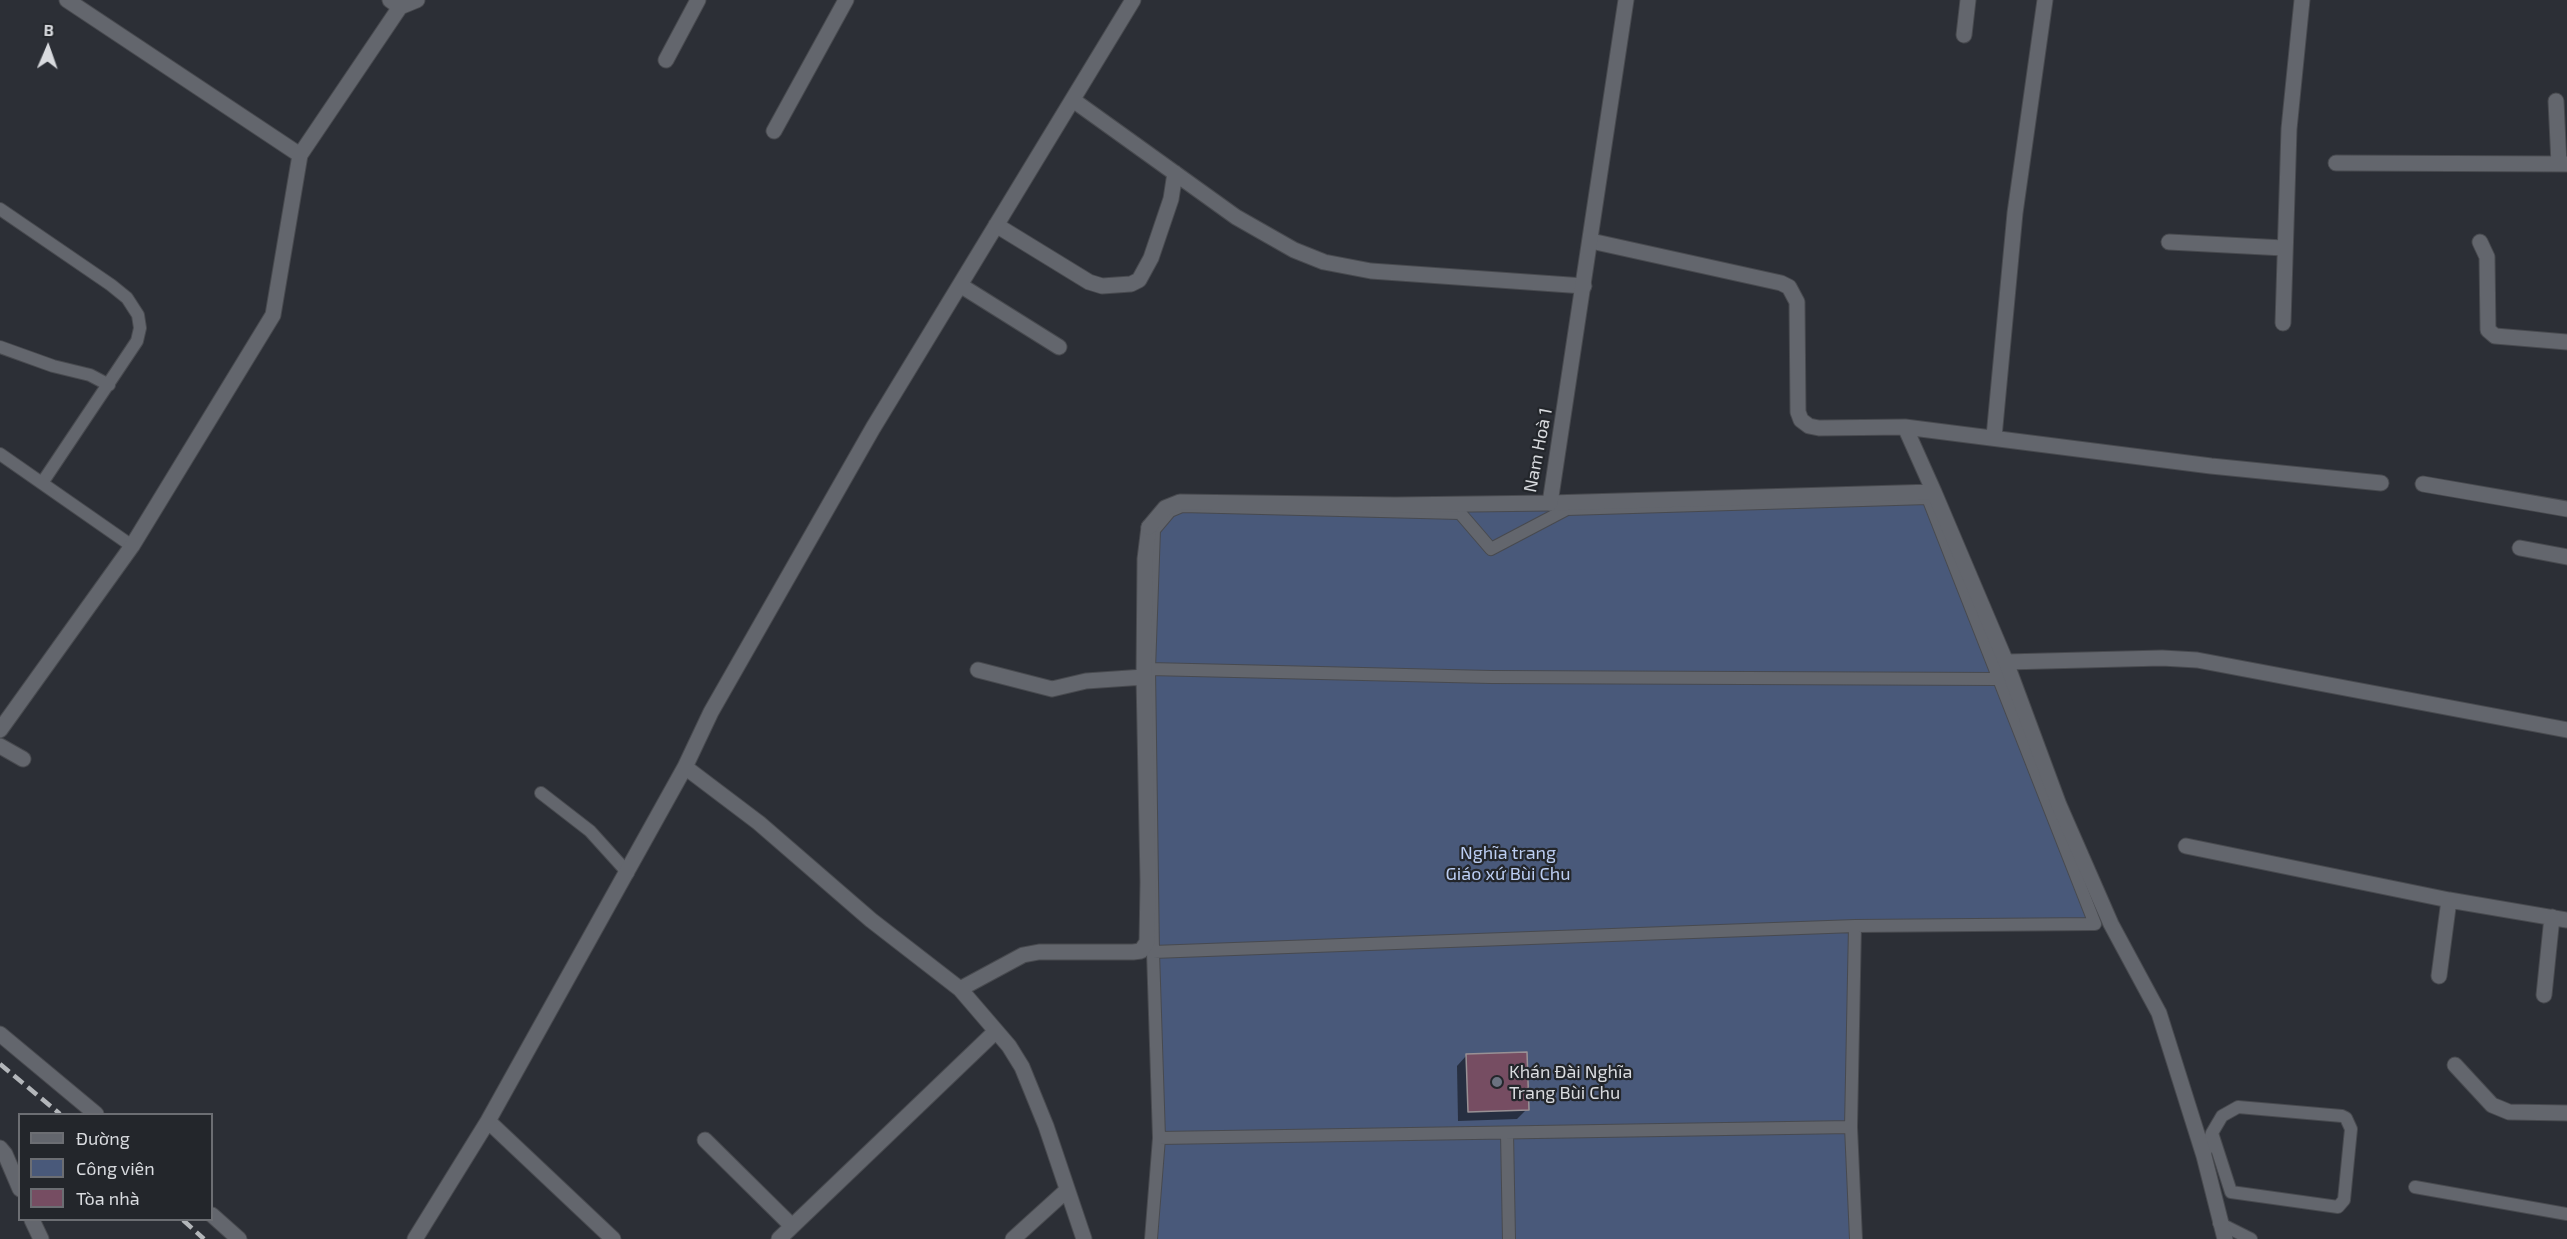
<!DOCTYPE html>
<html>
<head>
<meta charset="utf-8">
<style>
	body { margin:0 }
	#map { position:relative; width:2567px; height:1239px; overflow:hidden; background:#2c2f36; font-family:"Exo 2",sans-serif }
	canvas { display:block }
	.legend { position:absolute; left:18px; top:1113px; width:195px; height:108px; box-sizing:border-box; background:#23262b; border:2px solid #6c6e73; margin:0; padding:8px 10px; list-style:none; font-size:18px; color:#d9dbdf }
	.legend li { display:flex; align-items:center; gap:12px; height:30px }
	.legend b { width:30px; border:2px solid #6c6e73 }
	.north { position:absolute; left:18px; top:18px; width:60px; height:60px; -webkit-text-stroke:4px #23262b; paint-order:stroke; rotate:2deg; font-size:16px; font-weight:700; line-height:24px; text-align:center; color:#d9dbdf }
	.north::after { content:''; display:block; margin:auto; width:21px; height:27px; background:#d9dbdf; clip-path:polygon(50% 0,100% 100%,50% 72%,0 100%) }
</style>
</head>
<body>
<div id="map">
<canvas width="2567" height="1239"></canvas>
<ul class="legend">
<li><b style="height:8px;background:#63666d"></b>Đường</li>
<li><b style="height:16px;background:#49597a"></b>Công viên</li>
<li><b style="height:16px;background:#764d62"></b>Tòa nhà</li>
</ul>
<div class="north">B</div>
</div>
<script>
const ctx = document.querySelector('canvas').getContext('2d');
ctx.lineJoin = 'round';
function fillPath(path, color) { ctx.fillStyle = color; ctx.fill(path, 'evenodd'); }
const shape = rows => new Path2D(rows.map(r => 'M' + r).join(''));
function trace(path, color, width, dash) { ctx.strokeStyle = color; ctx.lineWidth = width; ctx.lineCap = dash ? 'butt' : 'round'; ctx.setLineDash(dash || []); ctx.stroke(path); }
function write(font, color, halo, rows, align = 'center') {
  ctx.font = font + ' "Exo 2",sans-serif'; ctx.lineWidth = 4.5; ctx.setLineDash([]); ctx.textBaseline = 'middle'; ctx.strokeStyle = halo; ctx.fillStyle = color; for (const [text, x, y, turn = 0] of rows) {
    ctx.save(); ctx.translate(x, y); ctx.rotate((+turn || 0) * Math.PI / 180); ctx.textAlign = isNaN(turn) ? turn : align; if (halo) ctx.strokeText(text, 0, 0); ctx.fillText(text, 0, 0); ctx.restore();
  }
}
const green = shape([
	[1934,492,2111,924,1860,931,1851,1127,1856,1239,1151,1239,1159,1130,1149,527,1180,502]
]);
const shadow = shape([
	[1466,1056,1527,1109,1517,1119,1458,1121,1457,1066]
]);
const building = shape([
	[1527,1052,1529,1110,1468,1112,1466,1054,1527,1052]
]);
const service = shape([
	[0,209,111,285,127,298,138,315,140,328,137,341,42,483],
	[0,347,53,366,90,375,109,385],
	[0,454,132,546],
	[1928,498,2095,924,1855,926,1153,952,1149,669,1154,530,1170,511,1182,506,1460,513,1491,549,1567,509,1928,498],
	[1149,669,1491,677,1999,679],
	[541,793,590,831,628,873],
	[1153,952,1159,1138,1851,1127,1855,926],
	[1851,1127,1856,1239],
	[1507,1133,1509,1239],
	[2204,1156,2212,1133,2222,1116,2238,1107,2342,1116,2346,1118,2351,1129,2344,1200,2338,1207,2231,1192,2212,1133],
	[2415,1187,2567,1214],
	[2219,1223,2251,1239],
	[1151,1239,1159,1138]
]);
const minor = shape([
	[67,0,300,155,400,7,390,0],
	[400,7,417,0],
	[1964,35,1968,0],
	[666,60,698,0],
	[1073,100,1236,217,1294,250,1324,262,1371,271,1584,286],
	[2556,101,2559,164],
	[774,131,846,0],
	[2336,163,2567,164],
	[996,225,1089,282,1102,286,1131,284,1139,280,1151,258,1171,199,1175,173],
	[1591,241,1781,283,1789,287,1797,302,1798,412,1801,420,1809,426,1819,428,1905,427,1934,492],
	[2169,242,2284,248],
	[2480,242,2487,257,2488,330,2495,336,2567,342],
	[960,285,1059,347],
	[2283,323,2289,129,2302,0],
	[1905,427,2211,466,2381,483],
	[1994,437,2015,213,2045,0],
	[2423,484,2567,509],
	[1550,503,1934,492,2006,662,2059,805,2111,924,2159,1013,2204,1156,2225,1239],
	[2520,548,2567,557],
	[2006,662,2162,658,2197,660,2567,730],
	[978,670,1052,689,1086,681,1144,677],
	[0,730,132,546,273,315,300,155],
	[0,746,23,759],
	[2186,846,2449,900,2567,920],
	[2439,976,2449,900],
	[960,989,1023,955,1039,952,1133,952,1141,951,1147,942,1148,882,1144,677,1145,559,1149,527],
	[2544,995,2552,917],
	[0,1034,96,1114],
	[2455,1065,2492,1105,2509,1112,2567,1113],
	[488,1121,613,1239],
	[705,1140,792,1226],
	[0,1148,5,1154,20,1189],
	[212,1215,239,1239],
	[32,1220,41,1239],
	[415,1239,488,1121,685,767],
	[779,1239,996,1031],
	[1013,1239,1067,1190],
	[1084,1239,1046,1126,1022,1067,1009,1046,960,989,871,920,759,823,685,767,711,712,873,428,1133,0]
]);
const tertiary = shape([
	[1149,527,1165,508,1180,502,1395,505,1550,503,1626,0]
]);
const rail = shape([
	[0,1064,60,1114],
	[183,1220,204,1239]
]);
const markers = [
	[1497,1082,6,"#6b7280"]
];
const streetNames = [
	["Nam Hoà 1",1538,450,-79]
];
const parkNames = [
	["Nghĩa trang",1508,853],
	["Giáo xứ Bùi Chu",1508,874]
];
const poiNames = [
	["Khán Đài Nghĩa",1509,1072],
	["Trang Bùi Chu",1509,1093]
];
fillPath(green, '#49597a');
fillPath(shadow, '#0007');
fillPath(building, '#764d62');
trace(building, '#999195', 1.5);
trace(service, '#484a4f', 14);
trace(minor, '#484a4f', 17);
trace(tertiary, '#484a4f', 17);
trace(service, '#63666d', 12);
trace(minor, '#63666d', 15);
trace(tertiary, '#63666d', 15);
trace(rail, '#b3b6ba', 4.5, [12, 6]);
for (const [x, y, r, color] of markers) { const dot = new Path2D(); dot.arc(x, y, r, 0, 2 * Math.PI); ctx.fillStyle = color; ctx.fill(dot); trace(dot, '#23262b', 2); }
write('18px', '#d9dbdf', '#23262b', streetNames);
write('18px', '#bccef3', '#23262b', parkNames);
write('18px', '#d9dbdf', '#23262b', poiNames, 'left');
</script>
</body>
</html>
